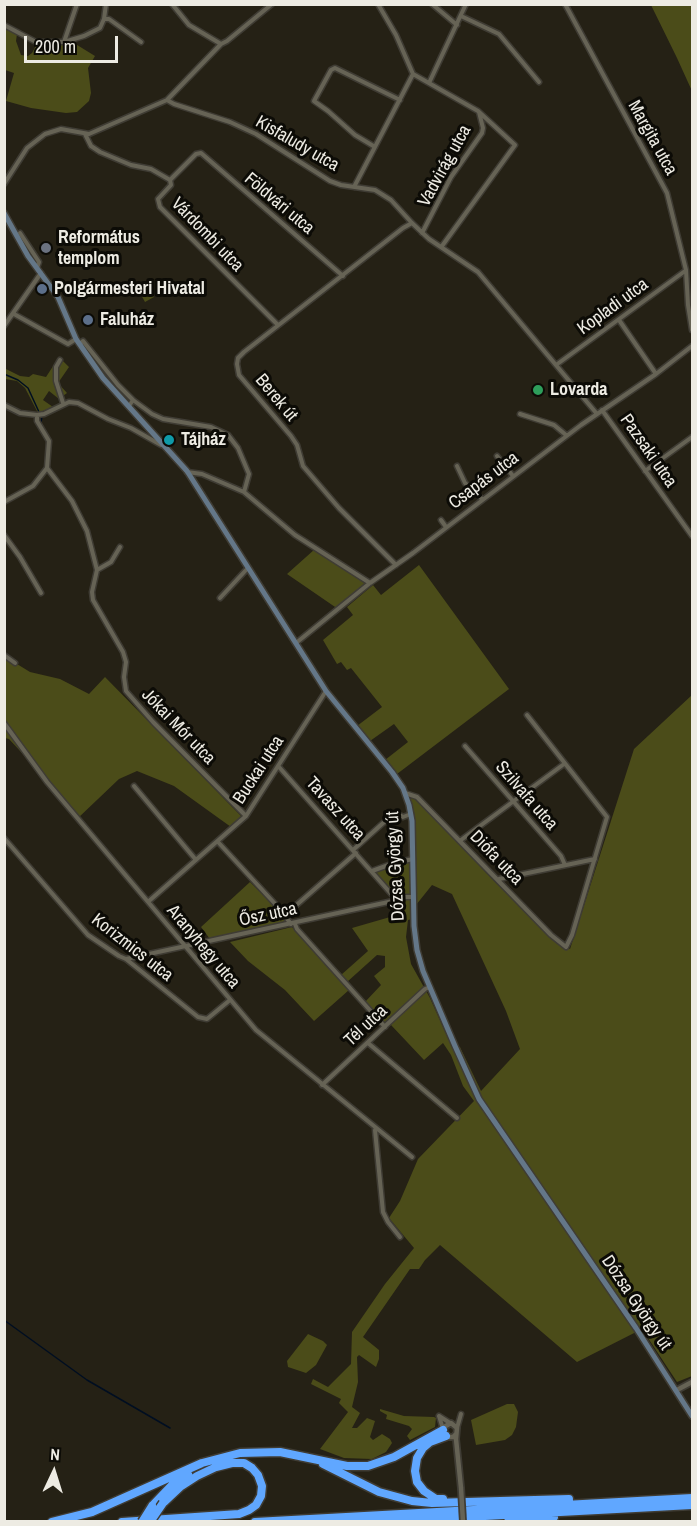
<!DOCTYPE html>
<meta charset="utf-8">
<style>
body{margin:0}
#map{position:relative;width:697px;height:1526px;overflow:hidden;background:#252115;font-family:"Archivo Narrow",sans-serif}
canvas{display:block}
.frame{position:absolute;inset:0;border:6px solid #edebe3;pointer-events:none}
.north{position:absolute;left:24px;top:1442px;width:60px;height:60px;-webkit-text-stroke:4px #0c0b06;paint-order:stroke;rotate:4deg;font-size:16px;font-weight:700;line-height:24px;text-align:center;color:#edebe3}
.north::after{content:'';display:block;margin:auto;width:21px;height:27px;background:#edebe3;clip-path:polygon(50% 0,100% 100%,50% 72%,0 100%)}
.scale{position:absolute;left:24px;top:36px;width:94px;height:27px;box-sizing:border-box;border:3px solid #edebe3;border-top:0;padding-left:8px;font-size:18px;line-height:21px;white-space:nowrap;color:#edebe3;-webkit-text-stroke:4px #0c0b06;paint-order:stroke}
</style>
<div id="map">
<canvas width="697" height="1526"></canvas>
<div class="frame"></div>
<div class="north">N</div>
<div class="scale">200 m</div>
</div>
<script>
const g = document.querySelector('canvas').getContext('2d');
g.lineJoin = 'round';
function fill(path, color) {
  g.fillStyle = color;
  g.fill(path, 'evenodd');
}
function poly(rows) {
  const path = new Path2D();
  for (const r of rows) {
    path.moveTo(r[0], r[1]);
    for (let i = 2; i < r.length; i += 2) path.lineTo(r[i], r[i + 1]);
  }
  return path;
}
function trace(path, color, width, dash) {
  g.strokeStyle = color;
  g.lineWidth = width;
  g.lineCap = dash ? 'butt' : 'round';
  g.setLineDash(dash || []);
  g.stroke(path);
}
function label(font, color, halo, rows, align = 'center') {
  g.font = font + ' "Archivo Narrow",sans-serif';
  g.lineWidth = 6;
  g.setLineDash([]);
  g.textBaseline = 'middle';
  g.strokeStyle = halo;
  g.fillStyle = color;
  for (const [text, x, y, turn = 0] of rows) {
    g.save();
    g.translate(x, y);
    g.rotate((+turn || 0) * Math.PI / 180);
    g.textAlign = isNaN(turn) ? turn : align;
    if (halo) g.strokeText(text, 0, 0);
    g.fillText(text, 0, 0);
    g.restore();
  }
}
fill(poly([
 [651,5,692,5,692,91,677,58],
 [4,26,17,34,16,41,21,55,28,56,32,53,38,42,54,44,69,40,95,56,88,68,91,93,89,101,77,112,66,113,31,108,6,101,14,73,5,70],
 [145,281,154,297,145,302,136,286],
 [59,357,69,367,58,383,67,393,59,399,49,391,43,400,53,407,38,413,25,388,17,381,5,379,4,368,20,376,29,377,33,374,46,377],
 [315,549,368,583,338,609,287,574],
 [419,565,509,689,397,774,385,760,408,742,394,724,370,741,357,726,382,707,351,668,347,670,341,662,337,664,323,640,353,615,347,607,373,585,381,595],
 [4,656,30,672,60,679,89,694,105,677,242,817,231,827,174,786,137,771,119,779,77,819,46,779,9,739,5,738],
 [692,695,692,1376,677,1382,642,1329,577,1362,440,1245,425,1260,419,1269,410,1269,363,1337,379,1350,379,1359,376,1367,359,1355,357,1357,358,1382,352,1407,360,1413,352,1428,357,1428,367,1418,375,1421,370,1437,373,1440,382,1434,390,1439,392,1443,386,1452,372,1459,344,1458,320,1449,348,1412,339,1403,341,1399,311,1384,313,1379,328,1387,351,1364,352,1332,385,1284,414,1248,389,1218,400,1201,418,1159,474,1101,463,1086,451,1055,443,1043,424,1060,391,1025,382,1023,365,1002,381,985,374,976,385,967,385,956,377,955,347,982,341,975,368,951,352,928,397,915,397,908,403,900,410,899,412,919,408,920,406,937,411,964,430,998,448,1038,455,1049,460,1047,481,1091,520,1049,506,1011,452,894,432,885,416,905,415,838,410,797,416,799,496,883,551,935,570,949,634,749],
 [404,861,410,861,411,893,407,896,396,895,391,892,375,872],
 [250,882,280,912,287,921,210,939,201,927],
 [292,927,349,990,314,1021,285,990,248,961,230,942],
 [308,1334,323,1341,327,1345,316,1365,306,1373,288,1367,287,1361],
 [507,1404,514,1404,518,1412,516,1427,512,1435,505,1440,476,1445,471,1420],
 [380,1409,404,1416,434,1417,436,1418,435,1427,410,1440,407,1436,412,1429,409,1426,386,1419,387,1415,380,1411]
]), '#4b4c19');
trace(poly([
 [4,374,18,380,28,388,39,412],
 [41,422,42,416],
 [4,1320,87,1380,170,1428]
]), '#000e21', 1.5);
const minor = poly([
 [172,4,189,25,221,44],
 [378,4,396,35,413,74,478,111,515,145,442,246],
 [432,4,457,25],
 [565,4,667,193,686,270,688,305,692,330],
 [461,16,499,34,539,82],
 [105,19,109,19,141,42],
 [4,25,36,42,64,42,84,36,100,28,104,19,106,4],
 [64,42,77,4],
 [429,83,466,4],
 [167,100,174,104,230,122,256,134,330,181,341,185,375,190,391,200,412,223,429,239,478,272,597,414],
 [85,134,91,146,100,152,131,165,151,169,170,180],
 [375,147,355,135,328,111,314,101,331,70,335,68,400,100],
 [170,180,196,154,201,153,343,276],
 [170,180,171,185,158,199,160,207,278,325],
 [4,184,27,148,45,134,61,129,89,134,167,100,221,44,227,41,272,4],
 [354,187,413,74],
 [20,233,39,262,37,268],
 [422,233,451,177,482,133,483,128,479,112],
 [14,314,68,344,76,339],
 [619,320,656,374],
 [4,326,41,273],
 [80,344,83,341,118,385,133,400],
 [60,360,56,367,56,381,63,403],
 [556,365,685,271],
 [4,405,20,413,37,415,44,414,69,402,78,403,108,419,131,428,161,445],
 [129,406,133,400,152,414,163,419,211,427,228,435,238,448,249,474,244,492],
 [602,410,692,536],
 [520,414,554,425,566,435],
 [37,415,37,421,49,441,47,468,72,501,87,531,97,570,92,592,93,600,123,652,126,662,124,677,126,691,153,722,246,816],
 [497,456,513,476],
 [457,466,465,483,482,499],
 [645,471,692,437],
 [187,472,202,474,244,492,295,535,370,583],
 [4,502,33,486,47,468],
 [441,520,446,527],
 [4,535,20,557,41,593],
 [396,565,339,508,303,466,297,445,291,436,239,375,237,364,238,358,244,352,403,228,412,223],
 [97,570,111,562,120,547],
 [220,598,247,569],
 [296,643,370,583,413,553,581,425,656,374,692,346],
 [4,655,15,663],
 [4,723,47,782,256,1030,412,1157],
 [465,746,561,856,565,865],
 [279,767,394,897],
 [134,786,196,860],
 [405,793,417,797,551,935,566,947,572,935,607,817,527,715],
 [4,838,88,935,119,956,126,959,198,1017,207,1019,230,1000],
 [461,840,564,764],
 [218,842,278,907,291,924],
 [353,850,392,815,398,814,403,817,411,814],
 [372,871,394,863,413,859],
 [499,879,595,859],
 [149,901,246,816,326,691],
 [285,915,356,853],
 [295,924,297,929,385,1027],
 [126,959,393,901,396,897,413,897],
 [368,1043,457,1118],
 [322,1085,425,989,430,987],
 [375,1130,383,1212,388,1222,400,1237],
 [439,1416,443,1429],
 [439,1416,450,1423],
 [457,1428,461,1414]
]);
const tertiary = poly([
 [677,1390,692,1382],
 [456,1434,453,1437,448,1437,443,1432,444,1427,451,1423,457,1428,456,1439,461,1488]
]);
const secondary = poly([
 [4,213,28,256,58,297,76,339,103,378,187,471,326,691,392,772,403,788,409,805,412,821,414,926,417,950,423,971,455,1046,479,1099,636,1328,692,1416]
]);
const motorway = poly([
 [323,1464,379,1492,412,1501,432,1503,569,1499],
 [443,1499,436,1499,424,1491,417,1482,415,1471,417,1458,423,1448,430,1442,446,1436],
 [152,1506,173,1484,188,1474],
 [52,1522,92,1512,202,1463,240,1453,280,1452,347,1466,368,1466,394,1457,443,1430],
 [122,1522,239,1514,249,1510,256,1505,261,1496,262,1486,258,1475,252,1468,244,1463,232,1463,216,1467,197,1476,180,1487,163,1503],
 [255,1522,692,1498],
 [372,1522,692,1505],
 [508,1522,554,1517]
]);
trace(minor, '#3f3c34', 7);
trace(tertiary, '#3f3c34', 8);
trace(secondary, '#3f3c34', 8);
trace(motorway, '#3f3c34', 11);
trace(minor, '#666355', 4);
trace(tertiary, '#666355', 4.5);
trace(secondary, '#647788', 5);
trace(motorway, '#60a7ff', 8);
const tertiaryBridge = poly([
 [461,1488,463,1522]
]);
const motorwayBridge = poly([
 [142,1522,152,1506],
 [150,1522,163,1503]
]);
trace(tertiaryBridge, '#3f3c34', 8, []);
trace(motorwayBridge, '#3f3c34', 11, []);
trace(tertiaryBridge, '#666355', 4.5);
trace(motorwayBridge, '#60a7ff', 8);
for (const [x, y, r, color] of [
 [46,248,6,"#6b7280"],
 [42,289,6,"#5c6f8a"],
 [88,320,6,"#5c6f8a"],
 [538,390,6,"#2e9e5b"],
 [169,440,6,"#0f9aa8"]
]) {
  const dot = new Path2D();
  dot.arc(x, y, r, 0, 2 * Math.PI);
  g.fillStyle = color;
  g.fill(dot);
  trace(dot, '#0c0b06', 2);
}
label('18px', '#edebe3', '#0c0b06', [
 ["Margita utca",652,138,61],
 ["Kisfaludy utca",297,144,30],
 ["Vadvirág utca",445,166,-61],
 ["Földvári utca",279,204,40],
 ["Várdombi utca",207,235,46],
 ["Kopladi utca",613,307,-36],
 ["Berek út",276,398,50],
 ["Pazsaki utca",648,451,55],
 ["Csapás utca",484,481,-37],
 ["Jókai Mór utca",178,727,46],
 ["Buckai utca",259,770,-57],
 ["Szilvafa utca",526,796,49],
 ["Tavasz utca",335,809,48],
 ["Diófa utca",496,858,46],
 ["Dózsa György út",396,866,-93],
 ["Ősz utca",268,915,-12],
 ["Aranyhegy utca",203,947,50],
 ["Korizmics utca",132,948,38],
 ["Tél utca",366,1026,-43],
 ["Dózsa György út",636,1303,56]
]);
label('bold 18px', '#edebe3', '#0c0b06', [
 ["Református",58,238],
 ["templom",58,259],
 ["Polgármesteri Hivatal",54,289],
 ["Faluház",100,320],
 ["Lovarda",550,390],
 ["Tájház",181,440]
], 'left');
</script>
